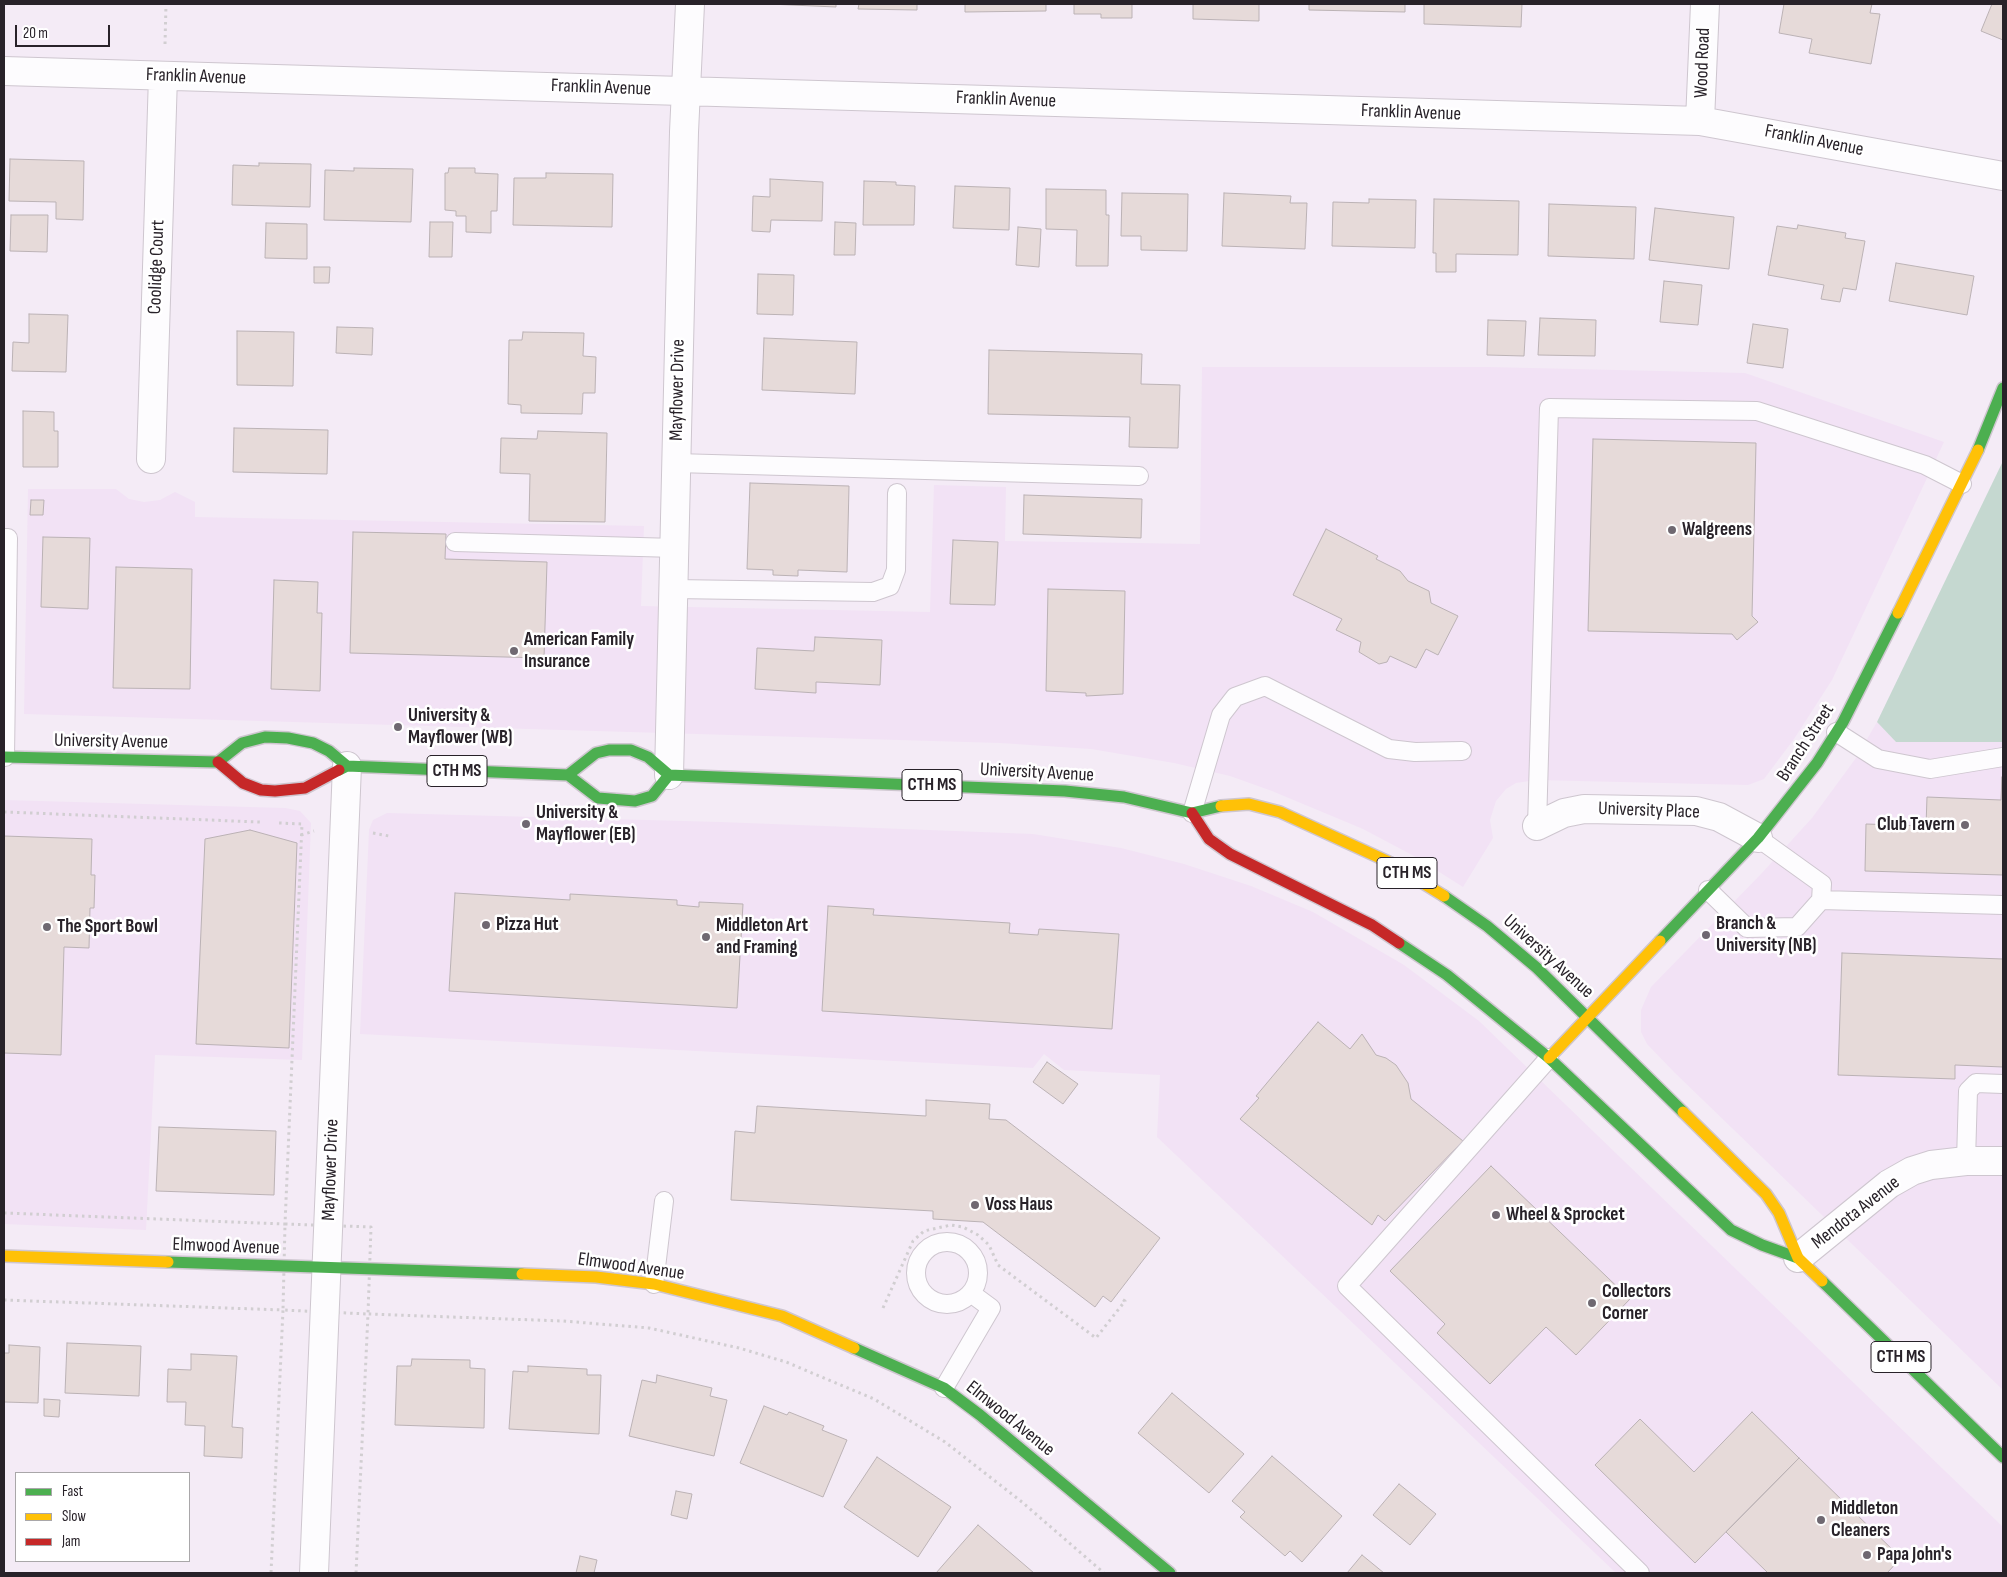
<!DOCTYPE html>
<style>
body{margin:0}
#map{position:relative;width:2007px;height:1577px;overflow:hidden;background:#f4ebf6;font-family:"Sofia Sans Condensed",sans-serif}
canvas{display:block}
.frame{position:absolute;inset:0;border:5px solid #282229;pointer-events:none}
.legend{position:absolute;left:15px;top:1472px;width:175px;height:90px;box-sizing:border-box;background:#fff;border:1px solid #a9a7a9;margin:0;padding:6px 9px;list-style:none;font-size:15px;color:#282229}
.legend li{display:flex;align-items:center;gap:10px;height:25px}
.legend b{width:25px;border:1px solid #a9a7a9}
.scale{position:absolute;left:15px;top:25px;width:95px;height:22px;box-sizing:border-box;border:2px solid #282229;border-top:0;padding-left:6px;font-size:15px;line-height:18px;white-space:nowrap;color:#282229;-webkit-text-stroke:4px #fff;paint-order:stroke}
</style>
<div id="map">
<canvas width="2007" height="1577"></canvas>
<div class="frame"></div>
<ul class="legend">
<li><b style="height:6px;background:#4caf50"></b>Fast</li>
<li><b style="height:6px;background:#ffc107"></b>Slow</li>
<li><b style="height:6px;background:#c62828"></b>Jam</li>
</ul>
<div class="scale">20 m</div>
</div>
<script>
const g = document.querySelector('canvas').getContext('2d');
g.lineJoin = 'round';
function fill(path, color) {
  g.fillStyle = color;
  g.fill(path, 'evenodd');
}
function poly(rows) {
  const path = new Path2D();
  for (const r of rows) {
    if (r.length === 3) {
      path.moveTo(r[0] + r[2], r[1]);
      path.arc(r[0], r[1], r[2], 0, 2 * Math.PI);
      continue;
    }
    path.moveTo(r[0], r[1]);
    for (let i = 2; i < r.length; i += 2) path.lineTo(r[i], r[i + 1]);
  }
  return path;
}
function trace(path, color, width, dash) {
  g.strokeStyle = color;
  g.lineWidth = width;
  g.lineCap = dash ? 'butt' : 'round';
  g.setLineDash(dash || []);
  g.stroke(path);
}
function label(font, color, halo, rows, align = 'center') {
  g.font = font + ' "Sofia Sans Condensed",sans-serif';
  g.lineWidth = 5;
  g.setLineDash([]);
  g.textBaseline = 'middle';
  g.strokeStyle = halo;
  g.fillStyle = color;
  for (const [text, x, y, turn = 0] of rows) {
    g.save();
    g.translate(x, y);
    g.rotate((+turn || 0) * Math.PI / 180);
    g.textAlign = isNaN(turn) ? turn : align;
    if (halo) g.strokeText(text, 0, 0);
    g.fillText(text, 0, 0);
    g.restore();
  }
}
fill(poly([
 [1202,367,1488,367,1745,373,1944,442,1832,680,1794,739,1764,779,1748,785,1536,780,1516,783,1506,789,1496,801,1490,820,1493,838,1463,887,1414,856,1363,829,1272,791,1230,776,1174,763,1091,749,1000,743,24,714,28,489,116,489,129,499,144,502,160,500,175,492,195,502,195,517,644,526,641,606,930,612,934,485,1006,487,1005,541,1200,544],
 [1877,722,1896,742,2003,742,2003,1390,1674,1072,1647,1044,1641,1032,1641,1010,1651,987,1761,874,1812,818,1856,758],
 [4,800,285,808,300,811,311,823,302,1060,155,1055,146,1230,4,1224],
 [387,813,720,822,1033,834,1121,848,1184,864,1251,886,1313,912,1404,965,1479,1021,2003,1527,2003,1573,1616,1573,1157,1137,1160,1075,1064,1070,1044,1054,1033,1068,360,1034,369,830,373,820]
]), '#f2e2f5');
fill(poly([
 [2003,461,2003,742,1896,742,1877,722]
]), '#c5d8d0');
const building = poly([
 [769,4,836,4,836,7,769,4],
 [859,4,917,4,917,10,858,9,859,4],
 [965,4,1046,4,1046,11,965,12,965,4],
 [1074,4,1132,4,1132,18,1101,18,1101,14,1074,14,1074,4],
 [1193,4,1259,4,1259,21,1193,19,1193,4],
 [1309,4,1405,4,1405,12,1309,10,1309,4],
 [1424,4,1522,4,1521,27,1424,24,1424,4],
 [1784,4,1872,4,1870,13,1880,14,1871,64,1809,53,1812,39,1779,33,1784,4],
 [1992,4,2003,4,2003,40,1981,31,1992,4],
 [10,159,84,161,83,220,56,219,56,202,9,201,10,159],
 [259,163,311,164,310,207,232,205,233,165,259,166,259,163],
 [354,168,413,169,411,222,324,220,325,170,354,171,354,168],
 [449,168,475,168,475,173,498,174,497,211,491,211,491,233,466,232,466,216,456,216,456,211,445,210,445,173,448,173,449,168],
 [546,173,613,174,612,227,513,225,514,178,546,178,546,173],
 [770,179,823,182,822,221,771,220,770,232,752,231,753,196,770,197,770,179],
 [864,181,896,182,896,185,915,186,914,225,863,225,864,181],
 [955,186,1010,188,1009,230,953,228,955,186],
 [1046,189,1106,190,1106,215,1109,215,1108,266,1076,266,1077,230,1046,229,1046,189],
 [1122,193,1188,194,1187,251,1141,250,1141,236,1121,236,1122,193],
 [1224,193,1291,196,1290,203,1307,203,1305,249,1222,246,1224,193],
 [1369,199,1416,200,1415,248,1332,246,1333,202,1369,203,1369,199],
 [1434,199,1519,201,1518,255,1456,254,1456,272,1436,272,1436,253,1433,253,1434,199],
 [1549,204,1636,207,1634,259,1548,256,1549,204],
 [1655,208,1734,217,1729,269,1649,260,1655,208],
 [11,215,48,215,47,252,10,251,11,215],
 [430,222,453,222,452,257,429,257,430,222],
 [835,222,856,223,855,255,834,255,835,222],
 [266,223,307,224,307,259,265,258,266,223],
 [1798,225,1846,233,1845,238,1865,241,1856,290,1843,288,1840,302,1821,299,1824,285,1768,275,1777,226,1797,229,1798,225],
 [1018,227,1041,229,1039,267,1016,265,1018,227],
 [1896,263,1974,276,1967,315,1889,301,1896,263],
 [314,267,330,267,329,283,314,283,314,267],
 [758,274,794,275,793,315,757,314,758,274],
 [1664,281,1702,285,1698,325,1660,322,1664,281],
 [29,314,68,315,66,372,12,371,13,342,29,343,29,314],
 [1540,318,1596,320,1595,356,1538,355,1540,318],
 [1488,320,1526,321,1524,356,1487,355,1488,320],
 [1753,324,1788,329,1783,368,1747,363,1753,324],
 [337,327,373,328,372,355,336,353,337,327],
 [237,331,294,332,293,386,237,385,237,331],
 [523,332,584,333,583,356,596,357,595,393,583,393,582,414,521,413,521,405,508,404,509,340,522,340,523,332],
 [764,338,857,342,855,394,762,390,764,338],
 [989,350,1142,354,1141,384,1180,385,1178,448,1129,447,1130,417,988,414,989,350],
 [23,411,54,412,54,431,58,431,58,467,23,467,23,411],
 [234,428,328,430,327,474,233,472,234,428],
 [538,431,607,433,605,522,529,521,530,474,500,473,501,438,537,439,538,431],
 [1593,439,1756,443,1752,616,1758,622,1737,640,1732,634,1588,631,1593,439],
 [750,483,849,486,847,572,798,570,798,576,773,575,773,570,747,569,750,483],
 [1024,495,1142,499,1141,538,1023,534,1024,495],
 [31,500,44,500,43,515,30,515,31,500],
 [1326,529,1378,556,1376,559,1400,571,1408,581,1429,591,1431,603,1458,616,1438,655,1426,649,1416,668,1390,656,1387,662,1379,664,1359,652,1361,642,1336,630,1342,619,1293,595,1326,529],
 [353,532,446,534,445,559,547,562,544,658,350,653,353,532],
 [43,537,90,538,88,609,41,607,43,537],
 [953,540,998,542,995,605,950,604,953,540],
 [116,567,192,569,190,689,113,688,116,567],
 [274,580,318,582,317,613,322,613,320,691,271,689,274,580],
 [1048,589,1125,591,1123,694,1086,696,1086,693,1046,691,1048,589],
 [815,637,882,640,880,685,816,682,816,693,755,689,757,648,814,651,815,637],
 [2002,777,2003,875,1865,871,1866,824,1926,826,1927,797,2001,800,2002,777],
 [250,830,297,843,289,1048,196,1044,205,839,250,830],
 [4,836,92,839,91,875,95,875,94,908,90,908,89,948,64,947,61,1055,4,1053,4,836],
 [455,893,570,900,570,894,677,900,677,905,699,907,699,902,743,904,737,1008,449,991,455,893],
 [828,906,874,909,873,915,1010,923,1009,933,1038,935,1039,929,1119,934,1112,1029,822,1011,828,906],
 [1842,953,2003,959,2003,1067,1955,1065,1955,1079,1838,1075,1842,953],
 [1318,1022,1350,1049,1362,1034,1376,1055,1386,1058,1396,1065,1408,1083,1411,1099,1463,1141,1385,1221,1378,1215,1372,1225,1240,1119,1259,1098,1256,1096,1318,1022],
 [1047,1062,1078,1084,1063,1104,1033,1082,1047,1062],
 [926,1100,990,1104,989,1119,1006,1120,1160,1238,1111,1302,1103,1296,1095,1307,983,1222,933,1219,933,1211,731,1200,735,1131,755,1133,757,1106,926,1116,926,1100],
 [159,1127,276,1131,274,1195,156,1191,159,1127],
 [1491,1166,1630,1299,1576,1355,1546,1327,1490,1384,1437,1333,1445,1324,1390,1271,1491,1166],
 [67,1343,141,1346,139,1396,65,1393,67,1343],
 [9,1345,40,1347,38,1403,4,1402,4,1353,9,1353,9,1345],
 [191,1354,237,1356,232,1427,243,1428,242,1458,204,1456,205,1426,185,1425,186,1402,167,1402,168,1369,191,1370,191,1354],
 [412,1359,470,1360,470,1368,485,1369,484,1428,395,1425,397,1366,411,1366,412,1359],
 [528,1366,587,1369,587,1375,601,1375,599,1434,509,1429,513,1371,528,1372,528,1366],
 [657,1375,712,1388,710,1396,727,1400,714,1456,629,1436,642,1380,656,1383,657,1375],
 [1172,1393,1244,1454,1209,1493,1138,1433,1172,1393],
 [44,1399,60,1400,59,1417,44,1416,44,1399],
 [764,1406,787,1415,789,1412,824,1426,822,1430,847,1440,823,1497,740,1463,764,1406],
 [1752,1412,1799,1458,1695,1563,1595,1465,1640,1419,1694,1472,1752,1412],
 [1272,1456,1342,1516,1302,1562,1290,1551,1285,1556,1240,1517,1245,1512,1232,1501,1272,1456],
 [877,1457,951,1507,918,1557,844,1507,877,1457],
 [1799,1458,1901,1558,1887,1573,1768,1573,1726,1532,1799,1458],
 [1399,1484,1436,1514,1410,1545,1373,1515,1399,1484],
 [676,1491,692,1494,687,1519,671,1515,676,1491],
 [978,1525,1034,1573,936,1573,978,1525],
 [1362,1555,1384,1573,1347,1573,1362,1555],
 [580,1556,597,1560,594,1573,576,1573,580,1556]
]);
fill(building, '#e6dad9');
trace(building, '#bbb2b5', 1);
const lane = poly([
 [676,463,1139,476],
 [4,538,8,538,5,757],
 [455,542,676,548],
 [674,589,873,592,890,586,896,570,897,493],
 [1836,732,1878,759,1930,769,2003,757],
 [1192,813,1221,715,1235,697,1265,686,1389,749,1415,752,1462,751],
 [1537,826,1549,408,1757,411,1925,465,1962,484],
 [1708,890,1747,928,1797,927,1821,900,1822,884,1758,838],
 [1821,900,2003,905],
 [1549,1058,1347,1286,1640,1573],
 [1966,1161,1968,1091,1976,1083,2003,1084],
 [947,1273,31],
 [654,1284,664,1201],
 [944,1388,991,1308,972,1294]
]);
const street = poly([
 [4,71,1700,121,2003,176],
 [1700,121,1705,4],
 [151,459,163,76],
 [669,775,684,132,690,4],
 [1537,826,1564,813,1584,809,1696,811,1719,817,1758,838],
 [1798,1258,1889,1184,1912,1171,1931,1165,1966,1161,2003,1161],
 [314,1573,347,766]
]);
const fast = poly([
 [1978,450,2003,388],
 [4,757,218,762,242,743,265,737,288,738,313,743,329,751,347,766],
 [339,770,347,766,568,775,598,798,635,801,652,796,669,775],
 [568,775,596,753,609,750,631,750,648,757,669,775,1065,791,1124,797,1192,813,1221,806],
 [1444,896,1487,926,1537,968,1683,1112],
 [1660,941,1758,838,1817,763,1843,722,1898,613],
 [1399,943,1447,975,1549,1058,1731,1230,1762,1245,1798,1258],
 [168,1262,522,1274],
 [1822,1281,2003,1457],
 [854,1348,944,1388,980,1415,1170,1573]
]);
const slow = poly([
 [1898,613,1978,450],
 [1221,806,1249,804,1280,812,1389,862,1444,896],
 [1549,1058,1660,941],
 [1683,1112,1766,1194,1779,1213,1798,1258,1822,1281],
 [4,1256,168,1262],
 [522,1274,596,1277,654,1284,782,1316,854,1348]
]);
const jam = poly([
 [218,762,243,783,261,790,275,791,305,788,339,770],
 [1192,813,1209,839,1230,854,1372,925,1399,943]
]);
trace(lane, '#cec6cf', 20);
trace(street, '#cec6cf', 30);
trace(fast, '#cec6cf', 14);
trace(slow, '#cec6cf', 14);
trace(jam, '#cec6cf', 14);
trace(poly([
 [165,44,166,4],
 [4,812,260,822],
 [373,833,389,836],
 [301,835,314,831],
 [4,1213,285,1224,302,824,279,823],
 [285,1224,371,1227,368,1314,283,1310,285,1224],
 [4,1300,283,1310,271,1573],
 [883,1308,913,1241,924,1231,951,1225,963,1227,978,1235,989,1245,998,1265,1096,1338,1125,1301,1120,1298],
 [356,1573,368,1314,563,1321,649,1328,739,1348,786,1362,874,1399,945,1442,1022,1502,1104,1573]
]), '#d1ced1', 3, [2.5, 4]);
trace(lane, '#fdfcfe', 18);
trace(street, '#fdfcfe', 28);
trace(fast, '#4caf50', 11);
trace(slow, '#ffc107', 11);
trace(jam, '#c62828', 11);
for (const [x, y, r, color] of [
 [1672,530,5,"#6f6871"],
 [514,651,5,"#6f6871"],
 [398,727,5,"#6f6871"],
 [526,824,5,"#6f6871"],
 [1965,825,5,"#6f6871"],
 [486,925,5,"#6f6871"],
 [47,927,5,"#6f6871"],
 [1706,935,5,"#6f6871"],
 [706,937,5,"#6f6871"],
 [975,1205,5,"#6f6871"],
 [1496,1215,5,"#6f6871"],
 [1592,1303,5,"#6f6871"],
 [1821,1520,5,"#6f6871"],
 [1867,1555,5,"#6f6871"]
]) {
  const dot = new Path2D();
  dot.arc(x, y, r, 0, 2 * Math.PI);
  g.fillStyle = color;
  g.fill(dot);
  trace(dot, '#fff', 2);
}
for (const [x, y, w] of [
 [457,771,60],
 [932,785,60],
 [1407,873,60],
 [1901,1357,60]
]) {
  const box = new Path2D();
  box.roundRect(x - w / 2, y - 15.5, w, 31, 4);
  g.fillStyle = '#fff';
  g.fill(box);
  trace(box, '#282229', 1);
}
label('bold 18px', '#282229', null, [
 ["CTH MS",457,771],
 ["CTH MS",932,785],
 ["CTH MS",1407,873],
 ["CTH MS",1901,1357]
]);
label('19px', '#282229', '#fff', [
 ["Wood Road",1703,63,-88],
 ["Franklin Avenue",196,77,2],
 ["Franklin Avenue",601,88,2],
 ["Franklin Avenue",1006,100,2],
 ["Franklin Avenue",1411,113,2],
 ["Franklin Avenue",1814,141,11],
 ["Coolidge Court",157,267,-88],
 ["Mayflower Drive",678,390,-89],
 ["University Avenue",111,742,1],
 ["Branch Street",1806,743,-57],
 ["University Avenue",1037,773,3],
 ["University Place",1649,811,2],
 ["University Avenue",1548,957,42],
 ["Mayflower Drive",331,1170,-88],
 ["Mendota Avenue",1856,1213,-38],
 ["Elmwood Avenue",226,1247,2],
 ["Elmwood Avenue",631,1267,8],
 ["Elmwood Avenue",1010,1419,39]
]);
label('bold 19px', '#282229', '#fff', [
 ["Walgreens",1682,530],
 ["American Family",524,640],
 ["Insurance",524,662],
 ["University &",408,716],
 ["Mayflower (WB)",408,738],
 ["University &",536,813],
 ["Mayflower (EB)",536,835],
 ["Club Tavern",1955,825,"right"],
 ["Branch &",1716,924],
 ["University (NB)",1716,946],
 ["Pizza Hut",496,925],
 ["Middleton Art",716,926],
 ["and Framing",716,948],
 ["The Sport Bowl",57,927],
 ["Voss Haus",985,1205],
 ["Wheel & Sprocket",1506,1215],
 ["Collectors",1602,1292],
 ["Corner",1602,1314],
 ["Middleton",1831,1509],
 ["Cleaners",1831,1531],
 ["Papa John's",1877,1555]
], 'left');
</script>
